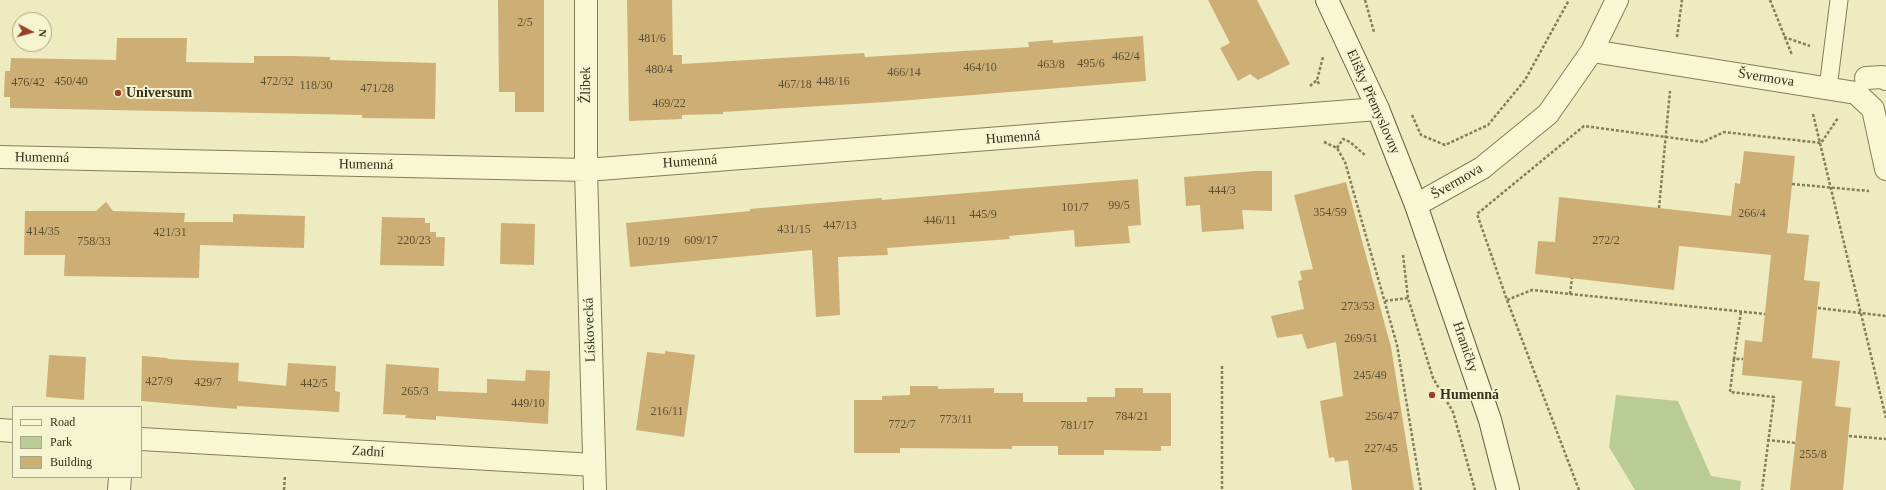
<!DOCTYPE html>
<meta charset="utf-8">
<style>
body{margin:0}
#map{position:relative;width:1886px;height:490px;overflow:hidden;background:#eeebc0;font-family:"Times New Roman",serif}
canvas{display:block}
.legend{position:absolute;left:12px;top:406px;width:130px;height:72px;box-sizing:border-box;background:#f5f4d0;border:1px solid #a9a688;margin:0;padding:5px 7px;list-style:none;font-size:12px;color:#37301d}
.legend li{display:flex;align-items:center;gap:8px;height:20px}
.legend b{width:20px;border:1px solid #a9a688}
.north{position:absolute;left:12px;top:12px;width:40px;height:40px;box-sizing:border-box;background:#f5f4d0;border:1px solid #a9a688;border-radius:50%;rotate:96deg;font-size:11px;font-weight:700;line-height:16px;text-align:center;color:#37301d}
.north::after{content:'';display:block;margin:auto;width:14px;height:18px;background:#974228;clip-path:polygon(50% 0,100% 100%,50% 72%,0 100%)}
</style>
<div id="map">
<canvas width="1886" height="490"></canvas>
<ul class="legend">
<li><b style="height:5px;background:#f9f7d3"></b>Road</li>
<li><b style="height:11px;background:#b8cc94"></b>Park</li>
<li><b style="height:11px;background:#cdaf76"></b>Building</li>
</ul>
<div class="north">N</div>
</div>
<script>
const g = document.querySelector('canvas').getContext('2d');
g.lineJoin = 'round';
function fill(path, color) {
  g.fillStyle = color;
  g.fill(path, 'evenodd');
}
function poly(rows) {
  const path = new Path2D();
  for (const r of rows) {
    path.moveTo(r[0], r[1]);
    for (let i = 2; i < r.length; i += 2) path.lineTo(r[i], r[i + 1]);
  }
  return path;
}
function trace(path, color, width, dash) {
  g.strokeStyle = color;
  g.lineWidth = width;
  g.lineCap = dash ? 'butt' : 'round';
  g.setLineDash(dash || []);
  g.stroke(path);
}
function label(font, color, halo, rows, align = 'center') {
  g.font = font + ' "Times New Roman",serif';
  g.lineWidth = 4;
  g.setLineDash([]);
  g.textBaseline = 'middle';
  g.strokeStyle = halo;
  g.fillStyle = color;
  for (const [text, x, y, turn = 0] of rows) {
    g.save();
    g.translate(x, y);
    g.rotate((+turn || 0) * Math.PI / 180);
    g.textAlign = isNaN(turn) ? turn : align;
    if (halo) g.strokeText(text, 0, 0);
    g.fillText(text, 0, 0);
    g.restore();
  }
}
fill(poly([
 [1616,395,1678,401,1711,476,1741,481,1740,490,1635,490,1609,447]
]), '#b8cc94');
fill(poly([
 [498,0,544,0,544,112,515,112,515,92,499,92],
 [627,0,672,0,673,55,682,55,682,64,864,53,865,57,1029,47,1028,42,1053,40,1053,43,1143,36,1146,81,886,102,723,112,723,114,682,115,682,119,629,121],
 [1208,0,1257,0,1290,64,1258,80,1250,74,1238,81,1220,48,1230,43],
 [117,38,187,38,186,62,254,63,254,56,292,56,330,57,330,60,436,63,435,119,362,118,362,115,10,108,10,97,4,97,5,71,10,71,11,58,116,60],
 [1744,151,1795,156,1787,233,1809,235,1804,280,1820,282,1812,358,1840,361,1835,406,1851,408,1843,490,1790,490,1802,381,1742,375,1745,340,1762,342,1771,255,1679,246,1674,290,1535,274,1538,241,1555,242,1559,197,1731,216,1735,183,1740,184],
 [1255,171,1272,171,1272,211,1242,210,1244,229,1202,232,1200,205,1186,206,1184,177],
 [1138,179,1141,225,1128,226,1130,243,1075,247,1074,230,1009,236,1010,239,887,248,888,255,838,257,840,315,816,317,812,250,630,267,626,223,750,211,750,209,809,204,882,198,882,200],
 [1346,182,1391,347,1414,490,1352,490,1348,460,1335,462,1334,457,1329,458,1320,401,1343,396,1336,342,1307,349,1302,334,1277,338,1271,316,1304,309,1298,281,1302,280,1300,271,1313,269,1294,195],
 [106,202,113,211,185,213,184,222,233,222,233,214,305,216,304,248,200,245,199,278,64,276,65,255,24,255,25,211,96,211],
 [382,217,425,218,425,223,430,223,430,232,436,232,436,237,445,237,444,266,380,265],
 [501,223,535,224,534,265,500,264],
 [665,351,695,355,684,437,636,430,647,352,665,354],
 [49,355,86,357,84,400,46,397],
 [142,356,167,358,168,359,239,363,238,381,286,386,288,363,336,366,335,391,340,392,339,412,237,406,237,409,141,401],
 [386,364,439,368,438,391,487,393,487,379,525,381,526,370,550,371,548,424,436,416,436,420,405,418,406,415,383,414],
 [910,386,938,386,938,389,994,388,994,393,1023,393,1023,402,1087,402,1087,397,1115,397,1115,388,1143,388,1143,393,1171,393,1171,446,1161,446,1161,451,1104,450,1104,455,1058,455,1058,446,1012,446,1012,449,900,448,900,453,854,453,854,400,882,400,882,396,910,395]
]), '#cdaf76');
const lane = poly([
 [1828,88,1839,0]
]);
const street = poly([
 [586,0,586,170,595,490],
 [1592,51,1856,93,1873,109,1886,169],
 [1866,78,1882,77,1886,79],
 [0,157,586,170,1378,109],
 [1416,205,1482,168,1548,114,1592,51,1617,0],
 [0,430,13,431],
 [141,439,594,465],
 [119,490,120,477]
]);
const secondary = poly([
 [1327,0,1378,109,1416,205,1490,420,1508,490]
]);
trace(lane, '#877d58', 19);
trace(street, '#877d58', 24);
trace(secondary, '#695d3b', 24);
trace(poly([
 [1365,0,1374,32],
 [1770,0,1792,55],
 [1677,37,1682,0],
 [1784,37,1810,46],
 [1319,84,1317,80,1323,57],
 [1310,86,1317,80],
 [1813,114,1886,418],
 [1412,115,1421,135,1445,145,1488,125,1525,80,1569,0],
 [1324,142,1337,148,1345,162,1397,345,1421,490],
 [1337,148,1343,139,1350,142,1366,156],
 [1792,184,1869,191],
 [1659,208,1670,91],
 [1403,255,1408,298,1433,378,1453,412,1475,490],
 [1570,294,1572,278],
 [1507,300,1532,290,1765,314],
 [1385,301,1408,298],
 [1818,308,1886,316],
 [1741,312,1734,359,1743,359],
 [1734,359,1730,392,1774,397,1762,490],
 [1222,366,1222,490],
 [1849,436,1886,439],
 [1767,440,1796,443],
 [284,490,285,475],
 [1579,490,1507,300,1477,214,1584,126,1703,142,1724,132,1821,143,1838,118]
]), '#877d58', 2.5, [3, 2]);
trace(lane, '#f9f7d3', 17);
trace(street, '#f9f7d3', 22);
trace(secondary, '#f9f7d3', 22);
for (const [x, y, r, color] of [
 [118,93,4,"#974228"],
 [1432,395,4,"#974228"]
]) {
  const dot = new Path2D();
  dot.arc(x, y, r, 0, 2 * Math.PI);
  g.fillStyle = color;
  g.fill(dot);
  trace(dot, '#f5f4d0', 1.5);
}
label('12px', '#5c5033', null, [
 ["2/5",525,23],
 ["481/6",652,39],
 ["462/4",1126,57],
 ["495/6",1091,64],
 ["463/8",1051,65],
 ["464/10",980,68],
 ["480/4",659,70],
 ["466/14",904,73],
 ["450/40",71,82],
 ["472/32",277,82],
 ["448/16",833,82],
 ["476/42",28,83],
 ["467/18",795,85],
 ["118/30",316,86],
 ["471/28",377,89],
 ["469/22",669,104],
 ["444/3",1222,191],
 ["99/5",1119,206],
 ["101/7",1075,208],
 ["354/59",1330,213],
 ["266/4",1752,214],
 ["445/9",983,215],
 ["446/11",940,221],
 ["447/13",840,226],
 ["431/15",794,230],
 ["414/35",43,232],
 ["421/31",170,233],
 ["220/23",414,241],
 ["609/17",701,241],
 ["272/2",1606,241],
 ["758/33",94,242],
 ["102/19",653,242],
 ["273/53",1358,307],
 ["269/51",1361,339],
 ["245/49",1370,376],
 ["427/9",159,382],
 ["429/7",208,383],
 ["442/5",314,384],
 ["265/3",415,392],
 ["449/10",528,404],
 ["216/11",667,412],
 ["784/21",1132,417],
 ["256/47",1382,417],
 ["773/11",956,420],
 ["772/7",902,425],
 ["781/17",1077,426],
 ["227/45",1381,449],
 ["255/8",1813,455]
]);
label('14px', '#37301d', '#f5f4d0', [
 ["Švermova",1766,78,9],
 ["Žlíbek",586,85,-90],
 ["Elišky Přemyslovny",1373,102,66],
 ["Humenná",1013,138,-4],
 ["Humenná",42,158,1],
 ["Humenná",690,162,-4],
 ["Humenná",366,165,1],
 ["Švermova",1457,182,-30],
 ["Lískovecká",590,330,-92],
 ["Hraničky",1465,347,71],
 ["Zadní",368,452,3]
]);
label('bold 14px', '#37301d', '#f5f4d0', [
 ["Universum",126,93],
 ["Humenná",1440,395]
], 'left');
</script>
